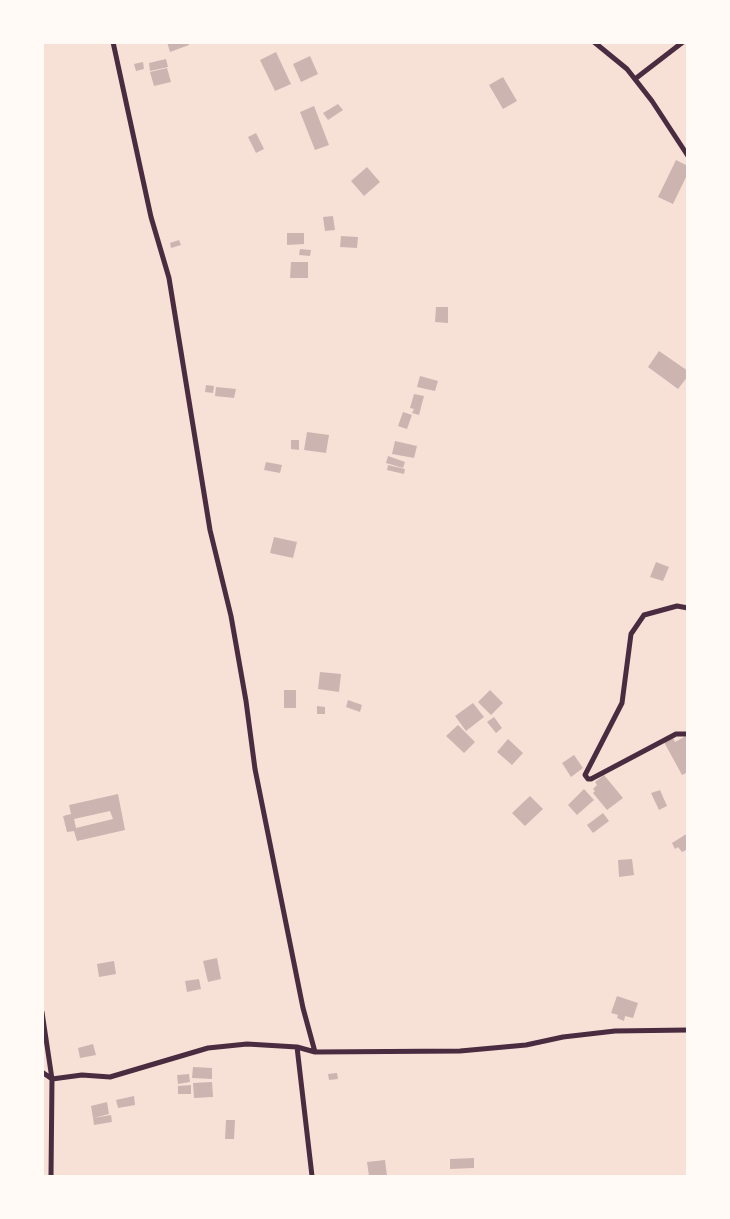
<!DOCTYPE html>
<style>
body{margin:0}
#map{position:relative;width:730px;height:1219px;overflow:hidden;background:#f7e1d7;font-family:"Exo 2",sans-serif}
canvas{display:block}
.frame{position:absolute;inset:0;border:44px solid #fffaf5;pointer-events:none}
</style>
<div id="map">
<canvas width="730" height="1219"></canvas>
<div class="frame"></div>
</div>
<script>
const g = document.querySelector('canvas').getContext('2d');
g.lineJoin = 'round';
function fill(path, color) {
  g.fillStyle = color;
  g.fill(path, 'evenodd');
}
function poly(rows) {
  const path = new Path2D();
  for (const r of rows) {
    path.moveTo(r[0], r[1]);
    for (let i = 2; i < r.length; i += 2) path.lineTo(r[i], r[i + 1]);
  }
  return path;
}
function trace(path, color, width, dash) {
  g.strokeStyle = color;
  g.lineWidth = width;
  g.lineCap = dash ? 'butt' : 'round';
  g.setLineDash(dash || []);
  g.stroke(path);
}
fill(poly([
 [167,42,188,42,189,45,170,52],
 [276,52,291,84,275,91,260,60],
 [310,56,318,74,301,82,293,64],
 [166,59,168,67,150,71,149,63],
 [143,62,144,69,136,71,134,64],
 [167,68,171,82,154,86,150,72],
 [503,77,517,101,503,109,489,85],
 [338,104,343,110,328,120,323,113],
 [314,106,329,145,315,150,300,112],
 [256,133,264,149,256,153,248,137],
 [676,160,688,166,688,173,673,204,658,197],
 [367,167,380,182,364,196,351,181],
 [333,216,335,230,325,231,323,217],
 [287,233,304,233,304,244,287,245],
 [341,236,358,237,357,248,340,247],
 [179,240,181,245,171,248,170,243],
 [300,249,311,250,310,256,299,255],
 [291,262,308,262,308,278,290,278],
 [436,307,448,307,448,323,435,322],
 [659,351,688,371,688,376,678,389,648,367],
 [420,376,438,381,435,391,417,387],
 [206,385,214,386,213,393,205,392],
 [216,387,236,389,234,398,215,396],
 [414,394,424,396,419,415,412,413,414,409,410,408],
 [403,412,412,415,407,429,398,426],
 [307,432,329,435,326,453,304,450],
 [291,440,299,440,299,450,291,449],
 [395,441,417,446,414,458,392,454],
 [388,456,405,462,403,468,386,463],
 [266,462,282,465,280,473,264,470],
 [388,465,405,469,404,474,387,470],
 [274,537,297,542,293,558,270,553],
 [656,562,669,567,663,581,650,577],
 [320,672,341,674,339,692,318,689],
 [284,690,296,690,296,708,284,708],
 [490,690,503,703,491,715,478,702],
 [348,700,362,705,360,712,346,707],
 [473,703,484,717,466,731,455,716],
 [317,706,325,707,325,714,317,714],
 [494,717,502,728,496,733,487,722],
 [458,725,475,742,464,753,446,736],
 [686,736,688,772,682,775,664,742,673,738,675,742],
 [508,739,523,753,512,765,497,752],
 [574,755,583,768,571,777,562,763],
 [604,775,623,798,607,810,593,793,595,791,593,789,597,785,595,782],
 [584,789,594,800,577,815,568,805],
 [660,790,667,806,659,810,651,793],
 [118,794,125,830,77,841,74,831,67,832,63,816,71,814,69,805],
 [110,811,113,819,76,828,74,819],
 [530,796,543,809,525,826,512,813],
 [603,813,609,821,593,833,587,825],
 [688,833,688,849,682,852,678,847,675,849,672,843],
 [632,859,634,875,619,877,618,860],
 [217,958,221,979,208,982,203,961],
 [114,961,116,974,99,977,97,964],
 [199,979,201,989,187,992,185,981],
 [617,996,638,1003,633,1018,625,1016,624,1021,617,1018,618,1015,611,1013],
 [93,1044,96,1055,80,1058,78,1048],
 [193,1067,212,1068,212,1079,192,1078],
 [337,1073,338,1079,329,1080,328,1074],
 [189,1074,190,1082,178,1084,177,1075],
 [212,1082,213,1097,194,1098,193,1083],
 [191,1085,191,1094,178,1094,178,1086],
 [134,1096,135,1105,118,1108,116,1100],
 [107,1102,109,1114,93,1118,91,1106],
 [111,1115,112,1122,94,1125,93,1118],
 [226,1120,235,1120,234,1139,225,1139],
 [474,1158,474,1168,450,1169,450,1159],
 [385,1160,387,1176,369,1176,367,1162]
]), '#ccb4b1');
trace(poly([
 [113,42,151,217,169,278,210,530,231,616,246,701,255,769,303,1008,315,1052],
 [594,42,627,69,652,101,688,156],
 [635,79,683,42],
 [688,608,677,606,644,615,631,634,622,703,585,775,588,779,591,779,676,734,688,734],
 [42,1012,52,1079,51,1176],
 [297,1047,312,1176],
 [42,1072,52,1079,82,1075,110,1077,208,1048,247,1044,297,1047,315,1052,460,1051,526,1045,563,1037,615,1031,688,1030]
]), '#4a2c40', 5);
</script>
